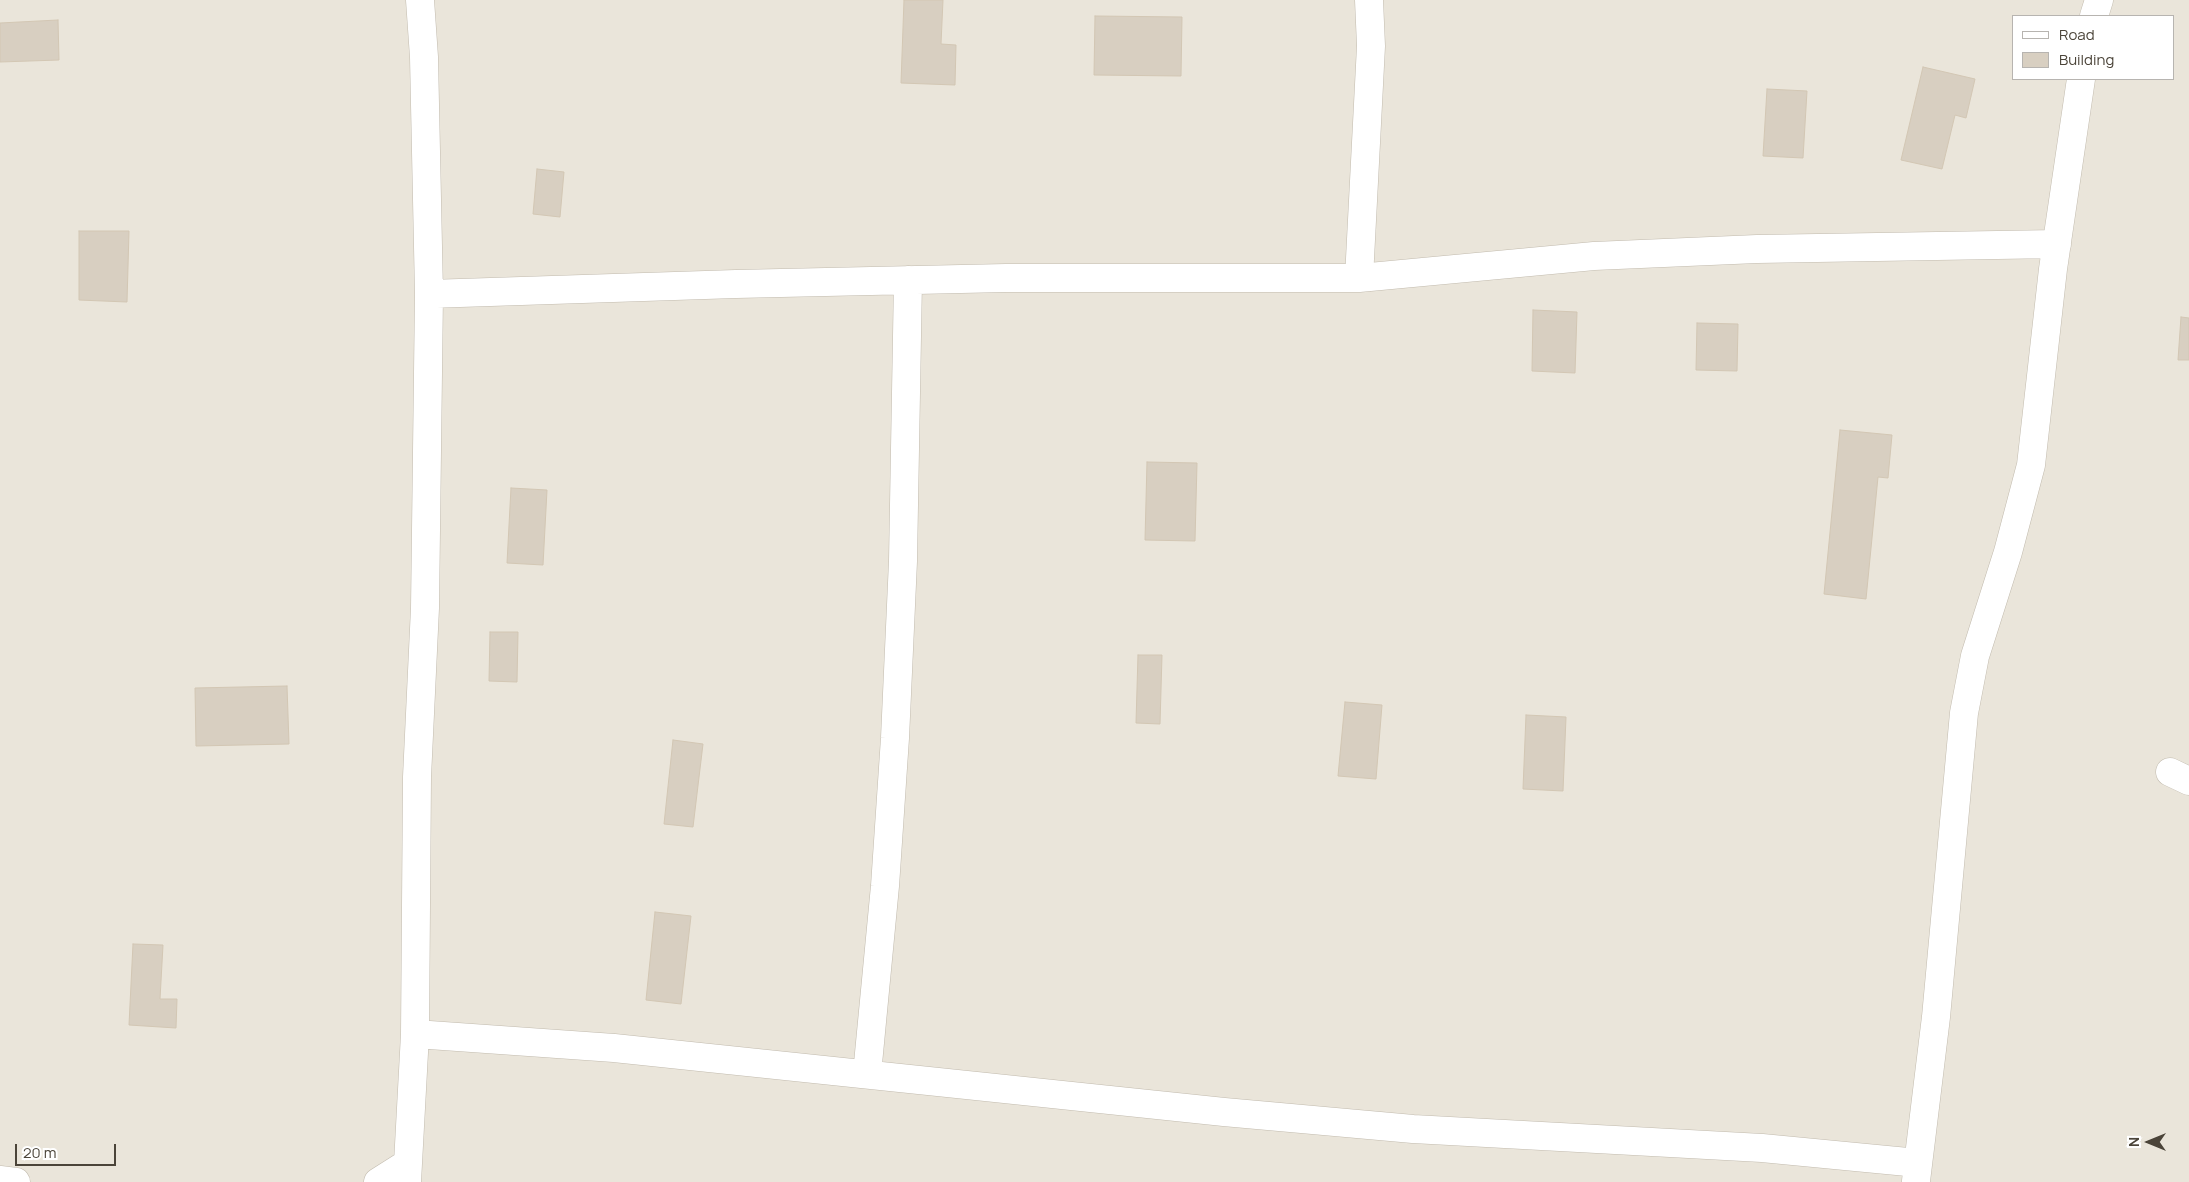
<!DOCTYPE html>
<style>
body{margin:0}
#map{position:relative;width:2189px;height:1182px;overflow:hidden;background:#f6f3ec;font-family:Manrope,sans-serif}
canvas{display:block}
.legend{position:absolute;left:2012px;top:15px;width:162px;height:65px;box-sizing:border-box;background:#fff;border:1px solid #b7b4b0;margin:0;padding:6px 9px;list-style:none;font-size:15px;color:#4b4439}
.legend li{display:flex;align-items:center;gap:10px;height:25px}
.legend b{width:25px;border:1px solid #b7b4b0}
.north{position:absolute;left:2124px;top:1117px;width:50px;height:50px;-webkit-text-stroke:4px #fff;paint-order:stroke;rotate:270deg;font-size:14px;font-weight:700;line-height:20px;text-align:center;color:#4b4439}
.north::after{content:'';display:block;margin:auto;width:18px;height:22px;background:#4b4439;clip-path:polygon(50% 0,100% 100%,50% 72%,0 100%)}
.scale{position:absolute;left:15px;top:1144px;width:101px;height:22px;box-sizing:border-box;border:2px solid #4b4439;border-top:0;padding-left:6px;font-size:15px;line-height:18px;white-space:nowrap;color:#4b4439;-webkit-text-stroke:4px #fff;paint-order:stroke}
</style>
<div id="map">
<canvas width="2189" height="1182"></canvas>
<ul class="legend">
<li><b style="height:6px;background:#fff"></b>Road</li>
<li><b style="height:14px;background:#d8cfc1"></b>Building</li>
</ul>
<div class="north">N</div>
<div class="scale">20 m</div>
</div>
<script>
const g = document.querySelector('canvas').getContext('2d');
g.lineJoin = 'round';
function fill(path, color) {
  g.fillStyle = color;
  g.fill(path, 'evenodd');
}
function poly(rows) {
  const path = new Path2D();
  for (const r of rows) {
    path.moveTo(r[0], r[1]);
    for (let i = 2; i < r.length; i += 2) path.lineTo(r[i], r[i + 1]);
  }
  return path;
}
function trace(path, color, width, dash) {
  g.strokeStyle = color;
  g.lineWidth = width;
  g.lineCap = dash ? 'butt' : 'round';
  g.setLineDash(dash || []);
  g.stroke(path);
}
fill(poly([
 [0,0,2189,0,2189,1182,0,1182],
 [2013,16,2173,16,2173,79,2013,79]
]), '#eae5da');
const building = poly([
 [904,0,943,0,941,44,956,45,955,85,901,83,904,0],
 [1095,16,1182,17,1181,76,1094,75,1095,16],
 [58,20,59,60,0,62,0,23,58,20],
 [1923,67,1975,79,1966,118,1955,115,1942,169,1901,160,1923,67],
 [1767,89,1807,91,1803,158,1763,156,1767,89],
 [537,169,564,172,560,217,533,214,537,169],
 [79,231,129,231,127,302,79,300,79,231],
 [1533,310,1577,312,1575,373,1532,371,1533,310],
 [2181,317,2189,318,2189,360,2178,360,2181,317],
 [1697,323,1738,324,1737,371,1696,370,1697,323],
 [1840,430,1892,435,1888,478,1878,477,1866,599,1824,594,1840,430],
 [1147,462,1197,463,1195,541,1145,540,1147,462],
 [511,488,547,490,543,565,507,563,511,488],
 [490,632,518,632,517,682,489,681,490,632],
 [1138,655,1162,655,1160,724,1136,723,1138,655],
 [287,686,289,744,196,746,195,688,287,686],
 [1345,702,1382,705,1376,779,1338,776,1345,702],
 [1526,715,1566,717,1563,791,1523,789,1526,715],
 [673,740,703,744,693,827,664,824,673,740],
 [655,912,691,916,681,1004,646,1000,655,912],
 [133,944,163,945,160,999,177,999,176,1028,129,1025,133,944]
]);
fill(building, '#d8cfc1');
trace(building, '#d3c7b4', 1);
const street = poly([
 [2094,16,2099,0],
 [1359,278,1371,46,1369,0],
 [429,294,736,284,1006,278,1359,278,1594,256,1757,249,2057,244],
 [2170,772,2189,781],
 [415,1034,614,1048,1224,1112,1413,1129,1762,1148,1918,1163],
 [867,1074,885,886,895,738,903,561,908,280],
 [0,1180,16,1182],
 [1916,1181,1936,1017,1964,713,1975,656,2008,552,2031,465,2053,269,2081,79],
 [378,1182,408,1163],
 [407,1182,415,1034,417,777,425,608,429,294,424,57,420,0]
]);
trace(street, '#c2bbae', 29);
trace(street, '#fff', 28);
</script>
